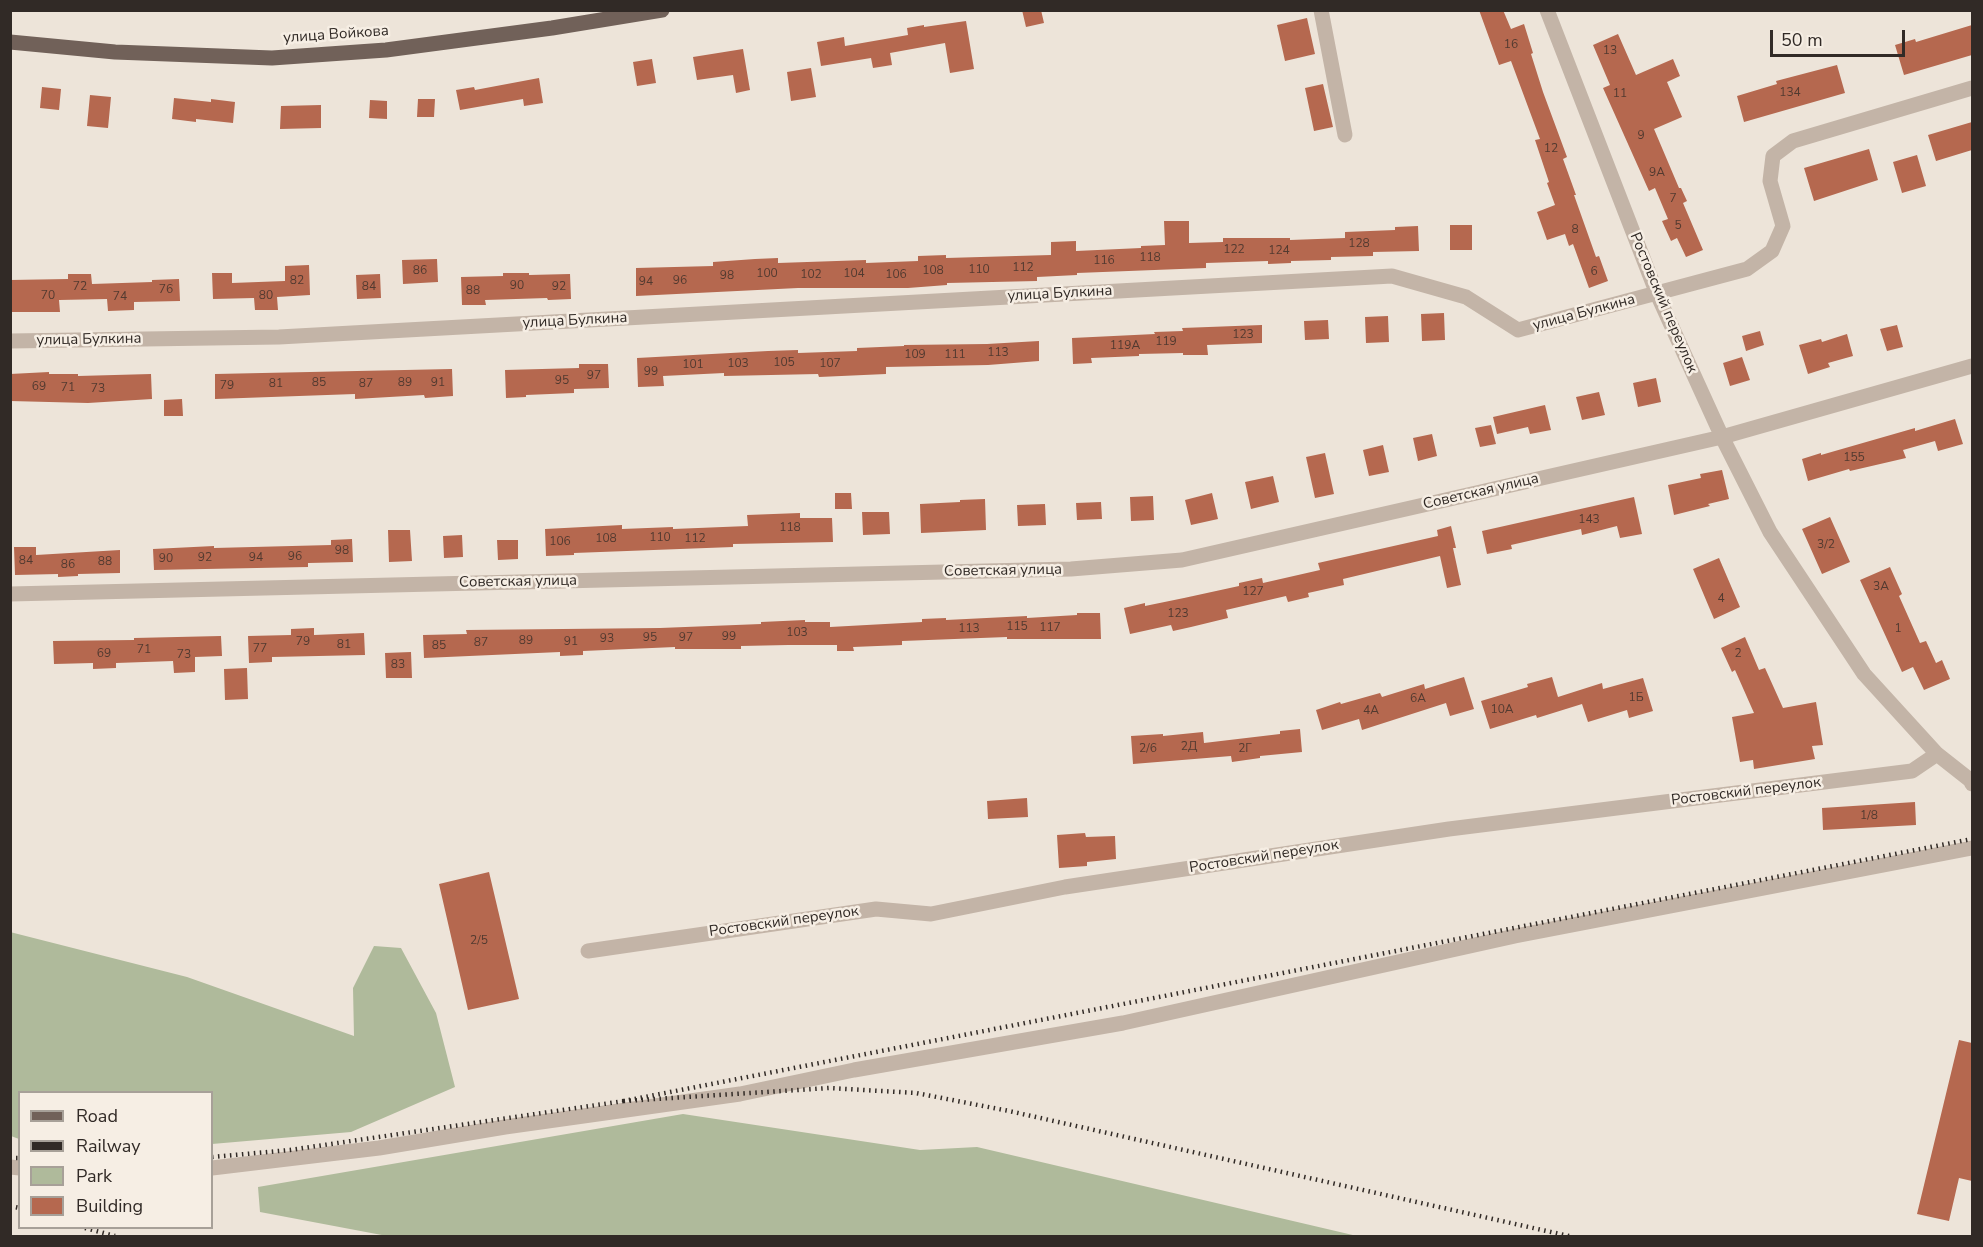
<!DOCTYPE html>
<meta charset="utf-8">
<style>
body{margin:0}
#map{position:relative;width:1983px;height:1247px;overflow:hidden;background:#ede4d9;font-family:"Nunito Sans",sans-serif}
canvas{display:block}
.frame{position:absolute;inset:0;border:12px solid #312a26;pointer-events:none}
.legend{position:absolute;left:18px;top:1091px;width:195px;height:138px;box-sizing:border-box;background:#f6eee4;border:2px solid #a7a098;margin:0;padding:8px 10px;list-style:none;font-size:18px;color:#312a26}
.legend li{display:flex;align-items:center;gap:12px;height:30px}
.legend b{width:30px;border:2px solid #a7a098}
.scale{position:absolute;left:1770px;top:30px;width:135px;height:27px;box-sizing:border-box;border:3px solid #312a26;border-top:0;padding-left:8px;font-size:18px;line-height:21px;white-space:nowrap;color:#312a26;-webkit-text-stroke:4px #f6eee4;paint-order:stroke}
</style>
<div id="map">
<canvas width="1983" height="1247"></canvas>
<div class="frame"></div>
<ul class="legend">
<li><b style="height:8px;background:#716159"></b>Road</li>
<li><b style="height:8px;background:#312a26"></b>Railway</li>
<li><b style="height:16px;background:#afba9b"></b>Park</li>
<li><b style="height:16px;background:#b5684f"></b>Building</li>
</ul>
<div class="scale">50 m</div>
</div>
<script>
const g = document.querySelector('canvas').getContext('2d');
g.lineJoin = 'round';
function fill(path, color) {
  g.fillStyle = color;
  g.fill(path, 'evenodd');
}
function poly(rows) {
  const path = new Path2D();
  for (const r of rows) {
    path.moveTo(r[0], r[1]);
    for (let i = 2; i < r.length; i += 2) path.lineTo(r[i], r[i + 1]);
  }
  return path;
}
function trace(path, color, width, dash) {
  g.strokeStyle = color;
  g.lineWidth = width;
  g.lineCap = dash ? 'butt' : 'round';
  g.setLineDash(dash || []);
  g.stroke(path);
}
function label(font, color, halo, rows, align = 'center') {
  g.font = font + ' "Nunito Sans",sans-serif';
  g.lineWidth = 5;
  g.setLineDash([]);
  g.textBaseline = 'middle';
  g.strokeStyle = halo;
  g.fillStyle = color;
  for (const [text, x, y, turn = 0] of rows) {
    g.save();
    g.translate(x, y);
    g.rotate((+turn || 0) * Math.PI / 180);
    g.textAlign = isNaN(turn) ? turn : align;
    if (halo) g.strokeText(text, 0, 0);
    g.fillText(text, 0, 0);
    g.restore();
  }
}
fill(poly([
 [10,932,187,977,354,1036,353,988,374,946,401,948,436,1013,455,1087,351,1132,212,1144,212,1092,20,1092,19,1139,11,1136],
 [683,1114,920,1150,977,1147,1357,1236,387,1236,260,1212,258,1187]
]), '#afba9b');
fill(poly([
 [1022,10,1041,10,1044,23,1026,27],
 [1479,10,1503,10,1511,29,1524,24,1533,53,1531,54,1543,92,1567,157,1563,159,1576,195,1574,195,1596,257,1599,256,1608,281,1589,288,1573,244,1569,246,1565,234,1547,240,1537,212,1555,205,1547,183,1549,182,1535,140,1540,139,1511,61,1499,65],
 [1307,18,1315,54,1285,61,1277,25],
 [966,21,974,69,950,73,945,43,890,53,892,65,873,68,871,58,821,66,817,42,844,37,845,46,908,35,907,28,924,25,924,27],
 [1972,25,1972,55,1904,75,1895,45,1915,39,1916,42],
 [1618,34,1636,75,1673,59,1680,76,1667,82,1682,117,1654,129,1679,188,1681,188,1687,201,1683,203,1703,250,1686,257,1677,238,1671,241,1662,221,1668,219,1655,188,1649,191,1603,88,1610,85,1593,45],
 [743,49,750,90,736,93,733,75,697,80,693,57],
 [652,59,656,83,637,86,633,62],
 [1837,65,1845,93,1744,122,1737,96,1777,84,1776,81],
 [811,68,816,97,791,101,787,72],
 [539,78,543,103,524,106,523,99,460,110,456,90,474,87,475,90],
 [1323,84,1333,127,1314,131,1305,88],
 [42,87,61,89,59,110,40,108],
 [90,95,111,97,108,128,87,126],
 [174,98,211,102,211,99,235,102,233,123,196,119,196,122,172,119],
 [418,99,435,99,434,117,417,117],
 [370,100,387,101,387,119,369,118],
 [321,105,321,128,280,129,281,106],
 [1972,122,1972,150,1936,161,1928,135],
 [1869,149,1878,180,1814,201,1804,168],
 [1917,155,1926,186,1902,193,1893,162],
 [1164,221,1189,221,1189,243,1223,242,1223,238,1290,238,1290,240,1345,238,1345,232,1395,230,1395,227,1418,226,1419,251,1373,252,1373,256,1331,257,1331,260,1291,261,1291,263,1268,264,1268,261,1206,263,1206,268,1077,273,1077,275,1037,277,1037,281,947,283,947,285,908,288,798,288,636,296,636,268,713,266,713,262,755,259,778,258,778,263,866,260,866,263,918,261,918,256,946,255,946,258,1051,255,1051,242,1076,241,1076,251,1141,248,1141,246,1165,245],
 [1450,225,1472,225,1472,250,1450,250],
 [437,259,438,282,403,284,402,260],
 [309,265,310,295,277,297,278,310,255,310,254,298,213,299,212,273,232,273,232,283,285,281,285,266],
 [503,273,529,273,529,275,570,274,571,299,548,300,547,298,485,300,486,305,462,305,461,277,503,276],
 [68,274,91,274,92,284,152,282,152,280,179,279,180,301,134,302,134,310,108,311,107,299,59,300,60,312,10,312,10,280,68,279],
 [380,274,381,298,357,299,356,275],
 [1444,313,1445,340,1422,341,1421,314],
 [1388,316,1389,342,1366,343,1365,317],
 [1328,320,1329,339,1305,340,1304,321],
 [1262,325,1262,343,1207,345,1208,355,1183,355,1183,353,1139,354,1139,356,1091,358,1092,363,1073,364,1072,338,1155,334,1154,332,1183,331,1182,328],
 [1897,325,1903,347,1887,351,1880,329],
 [1760,331,1764,345,1746,351,1742,336],
 [1847,334,1853,356,1828,363,1830,367,1808,374,1799,345,1821,339,1822,342],
 [1039,341,1039,361,988,365,886,367,886,374,819,377,818,374,724,376,724,373,663,376,664,386,638,387,637,358,768,351,798,350,798,353,857,351,857,348,904,346,904,345,987,344],
 [1742,357,1750,380,1730,386,1723,363],
 [579,364,608,364,609,388,574,389,574,393,526,395,526,397,506,398,505,370,579,368],
 [452,369,453,396,425,398,424,395,355,399,355,394,215,399,215,374],
 [49,372,49,374,78,374,78,376,151,374,152,399,88,403,10,401,10,374],
 [1656,378,1661,402,1638,407,1633,383],
 [1599,392,1605,415,1582,420,1576,397],
 [182,399,183,416,164,416,164,400],
 [1545,405,1551,430,1530,434,1528,427,1497,434,1493,417],
 [1955,419,1963,444,1938,451,1935,441,1903,450,1906,458,1850,471,1849,469,1808,481,1802,459,1821,453,1821,455,1915,428,1915,431],
 [1491,425,1496,444,1480,447,1475,428],
 [1432,434,1437,456,1418,461,1413,438],
 [1383,445,1389,472,1369,476,1363,450],
 [1325,453,1334,494,1315,498,1306,457],
 [1722,470,1729,499,1708,504,1710,506,1674,515,1668,485,1701,478,1700,474],
 [1273,476,1279,502,1251,509,1245,482],
 [835,493,851,493,852,509,835,509],
 [1212,493,1218,519,1191,525,1185,500],
 [1153,496,1154,520,1131,521,1130,497],
 [1634,497,1642,534,1620,538,1617,526,1582,535,1581,529,1511,545,1512,549,1487,554,1482,531],
 [985,499,986,530,921,533,920,504,960,502,960,500],
 [1101,502,1102,519,1077,520,1076,503],
 [1045,504,1046,525,1018,526,1017,505],
 [862,512,889,512,890,534,863,535],
 [800,513,800,518,832,518,833,542,733,544,733,547,574,553,574,555,546,556,545,529,622,525,622,529,673,527,673,529,748,526,747,515],
 [1830,517,1850,562,1822,574,1802,529],
 [1451,526,1456,548,1453,548,1461,585,1447,588,1440,556,1343,579,1344,585,1308,593,1309,597,1288,602,1286,596,1226,610,1228,618,1191,627,1173,631,1171,625,1130,634,1124,608,1145,603,1145,606,1184,598,1239,586,1239,583,1262,578,1263,583,1320,570,1318,563,1438,536,1437,530],
 [388,530,410,530,412,561,389,562],
 [462,535,463,557,444,558,443,536],
 [352,539,353,562,308,563,308,567,154,570,153,549,214,546,214,548,331,545,331,540],
 [497,540,518,540,518,559,498,560],
 [14,547,36,547,36,555,120,550,120,573,78,574,78,576,58,577,58,574,15,575],
 [1719,558,1740,607,1714,619,1693,569],
 [1890,567,1902,594,1899,596,1920,643,1926,641,1936,663,1942,660,1950,679,1924,690,1913,667,1902,672,1860,580],
 [1077,613,1100,613,1101,639,1007,639,1007,637,902,641,902,645,853,647,854,651,837,651,837,645,788,645,741,646,741,649,675,649,675,647,583,651,583,655,560,656,560,652,424,658,423,635,467,634,466,630,660,628,761,624,761,622,805,620,805,622,830,622,830,627,922,622,922,619,946,618,946,620,1027,616,1027,618,1077,615],
 [314,628,314,635,364,633,365,655,272,657,272,662,249,663,248,636,291,635,291,629],
 [221,636,222,656,195,657,195,672,174,673,173,661,116,663,116,668,93,669,93,663,54,664,53,641,134,640,134,638],
 [1745,637,1759,670,1765,668,1783,708,1816,702,1823,745,1812,746,1815,759,1754,769,1753,760,1740,762,1732,717,1754,713,1735,670,1732,672,1721,648],
 [411,652,412,678,386,678,385,653],
 [247,668,248,699,225,700,224,669],
 [1464,677,1474,709,1450,716,1446,703,1362,730,1359,719,1322,730,1316,710,1340,702,1341,704,1380,693,1382,697,1424,684,1425,689],
 [1552,677,1558,697,1602,683,1603,689,1643,678,1653,711,1629,718,1627,710,1588,722,1582,704,1537,718,1536,715,1490,729,1481,701,1528,687,1527,684],
 [1300,729,1302,752,1260,756,1260,758,1232,762,1231,756,1133,764,1131,736,1163,734,1163,736,1203,732,1204,743,1280,734,1280,731],
 [1027,798,1028,817,988,819,987,801],
 [1915,802,1916,825,1823,830,1822,808],
 [1085,833,1086,837,1115,836,1116,859,1087,862,1087,866,1059,868,1057,835],
 [489,872,519,999,468,1010,439,884],
 [1959,1040,1972,1043,1972,1181,1959,1178,1949,1221,1917,1214]
]), '#b5684f');
trace(poly([
 [1321,10,1345,135],
 [1547,10,1657,294,1722,437,1770,532,1864,674,1937,754,1970,780,1972,784],
 [10,341,279,337,1392,276,1466,297,1518,330,1747,269,1772,251,1783,226,1770,181,1773,156,1793,141,1972,88],
 [10,594,1071,569,1182,560,1722,437,1972,366],
 [588,951,876,909,931,914,1065,887,1449,829,1912,771,1937,754],
 [10,1167,20,1168],
 [212,1168,379,1148,505,1127,740,1094,854,1070,1123,1023,1515,936,1972,848]
]), '#c3b4a7', 15);
trace(poly([
 [10,42,115,52,272,58,386,50,552,28,662,10]
]), '#716159', 15);
trace(poly([
 [212,1157,290,1150,624,1101],
 [10,1158,20,1158],
 [10,1206,20,1208],
 [85,1228,115,1236],
 [1569,1236,1009,1111,916,1093,829,1088,624,1101,1972,839]
]), '#312a26', 4.5, [1.5, 4.5]);
label('12px', '#523a30', null, [
 ["16",1511,45],
 ["13",1610,51],
 ["134",1790,93],
 ["11",1620,94],
 ["9",1641,136],
 ["12",1551,149],
 ["9А",1657,173],
 ["7",1673,199],
 ["5",1678,226],
 ["8",1575,230],
 ["128",1359,244],
 ["122",1234,250],
 ["124",1279,251],
 ["118",1150,258],
 ["116",1104,261],
 ["112",1023,268],
 ["110",979,270],
 ["86",420,271],
 ["108",933,271],
 ["6",1594,272],
 ["100",767,274],
 ["104",854,274],
 ["102",811,275],
 ["106",896,275],
 ["98",727,276],
 ["82",297,281],
 ["96",680,281],
 ["94",646,282],
 ["90",517,286],
 ["72",80,287],
 ["84",369,287],
 ["92",559,287],
 ["76",166,290],
 ["88",473,291],
 ["70",48,296],
 ["80",266,296],
 ["74",120,297],
 ["123",1243,335],
 ["119",1166,342],
 ["119А",1125,346],
 ["113",998,353],
 ["109",915,355],
 ["111",955,355],
 ["105",784,363],
 ["103",738,364],
 ["107",830,364],
 ["101",693,365],
 ["99",651,372],
 ["97",594,376],
 ["95",562,381],
 ["85",319,383],
 ["89",405,383],
 ["91",438,383],
 ["81",276,384],
 ["87",366,384],
 ["79",227,386],
 ["69",39,387],
 ["71",68,388],
 ["73",98,389],
 ["155",1854,458],
 ["143",1589,520],
 ["118",790,528],
 ["110",660,538],
 ["108",606,539],
 ["112",695,539],
 ["106",560,542],
 ["3/2",1826,545],
 ["98",342,551],
 ["96",295,557],
 ["92",205,558],
 ["94",256,558],
 ["90",166,559],
 ["84",26,561],
 ["88",105,562],
 ["86",68,565],
 ["3А",1881,587],
 ["127",1253,592],
 ["4",1721,599],
 ["123",1178,614],
 ["115",1017,627],
 ["117",1050,628],
 ["113",969,629],
 ["1",1898,629],
 ["103",797,633],
 ["99",729,637],
 ["95",650,638],
 ["97",686,638],
 ["93",607,639],
 ["89",526,641],
 ["79",303,642],
 ["91",571,642],
 ["87",481,643],
 ["81",344,645],
 ["85",439,646],
 ["77",260,649],
 ["71",144,650],
 ["69",104,654],
 ["2",1738,654],
 ["73",184,655],
 ["83",398,665],
 ["1Б",1636,698],
 ["6А",1418,699],
 ["10А",1502,710],
 ["4А",1371,711],
 ["2Д",1189,747],
 ["2/6",1148,749],
 ["2Г",1245,749],
 ["1/8",1869,816],
 ["2/5",479,941]
]);
label('15px', '#312a26', '#f6eee4', [
 ["улица Войкова",336,35,-4],
 ["улица Булкина",1060,294,-3],
 ["Ростовский переулок",1663,303,67],
 ["улица Булкина",1584,313,-15],
 ["улица Булкина",575,321,-3],
 ["улица Булкина",89,340,-1],
 ["Советская улица",1481,492,-13],
 ["Советская улица",1003,571,-1],
 ["Советская улица",518,582,-1],
 ["Ростовский переулок",1746,792,-7],
 ["Ростовский переулок",1264,857,-9],
 ["Ростовский переулок",784,922,-8]
]);
</script>
